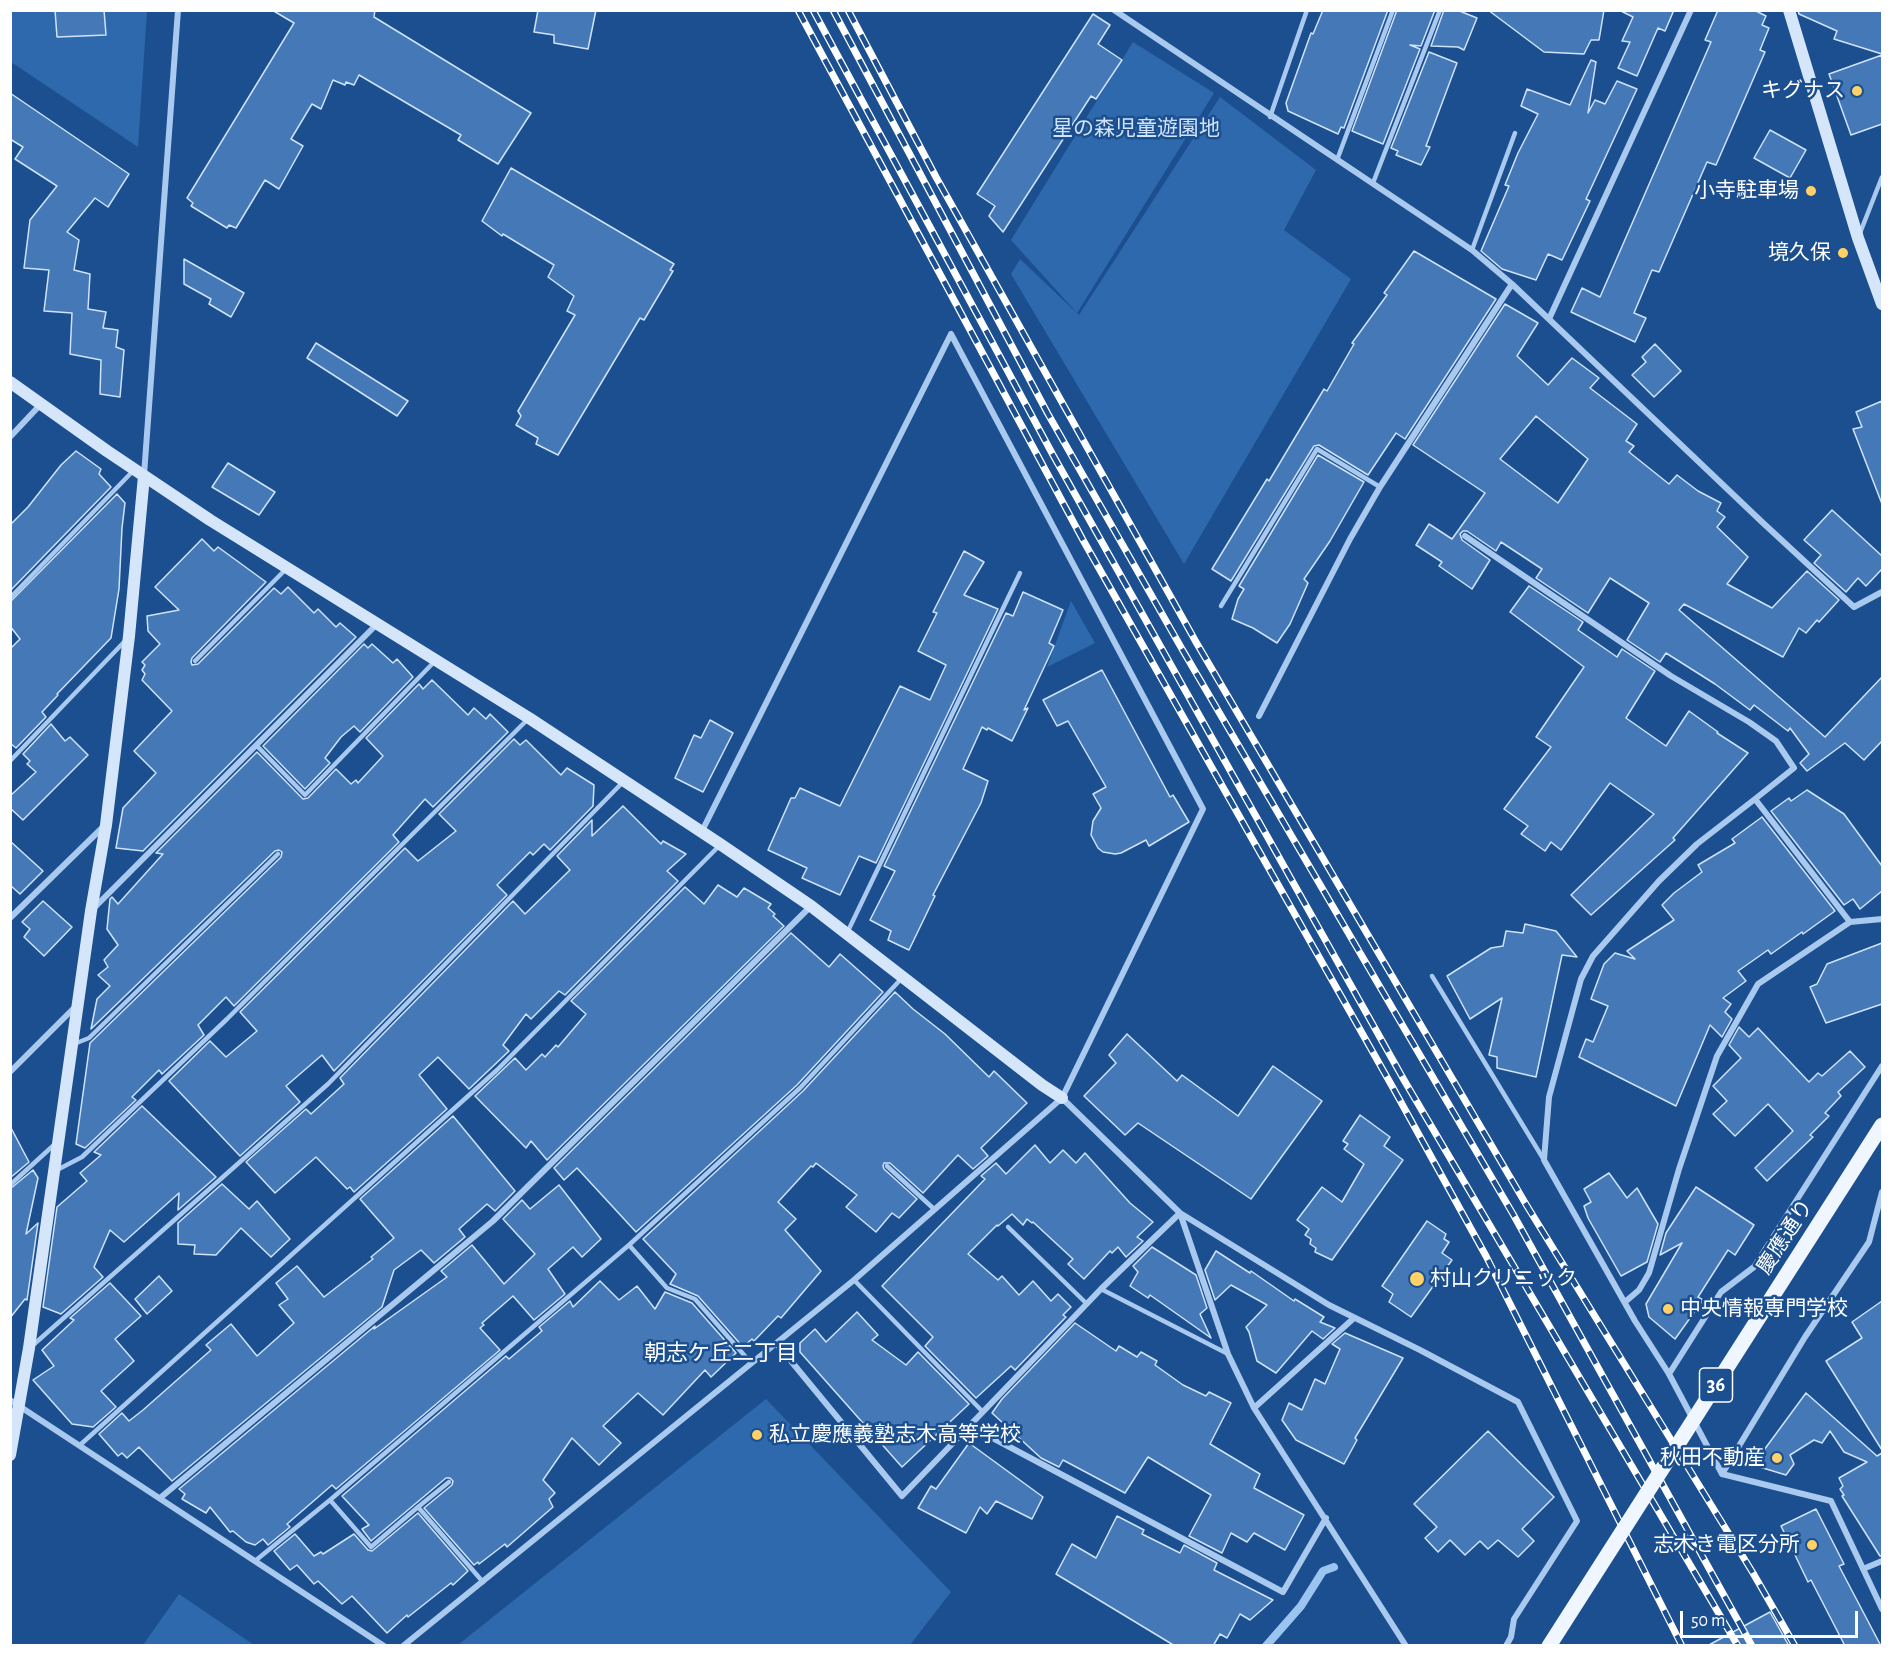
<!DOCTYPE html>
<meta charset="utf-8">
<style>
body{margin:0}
#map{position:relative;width:1893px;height:1656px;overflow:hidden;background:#1b4f8f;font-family:"Alegreya Sans",sans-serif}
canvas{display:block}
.frame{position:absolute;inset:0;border:12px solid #fff;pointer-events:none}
.scale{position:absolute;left:1680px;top:1611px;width:178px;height:27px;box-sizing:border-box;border:3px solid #fff;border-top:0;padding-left:8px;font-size:18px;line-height:21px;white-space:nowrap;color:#fff;-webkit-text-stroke:4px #1b4f8f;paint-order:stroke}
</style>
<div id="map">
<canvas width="1893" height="1656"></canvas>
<div class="frame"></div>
<div class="scale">50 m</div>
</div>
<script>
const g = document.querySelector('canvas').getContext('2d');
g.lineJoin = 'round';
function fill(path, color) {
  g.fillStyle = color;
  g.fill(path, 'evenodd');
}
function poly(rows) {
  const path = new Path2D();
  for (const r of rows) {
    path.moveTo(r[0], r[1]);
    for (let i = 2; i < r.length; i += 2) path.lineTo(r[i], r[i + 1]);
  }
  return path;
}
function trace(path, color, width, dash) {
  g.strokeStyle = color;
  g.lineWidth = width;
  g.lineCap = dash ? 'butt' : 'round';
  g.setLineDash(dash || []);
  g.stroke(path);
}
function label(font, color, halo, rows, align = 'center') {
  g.font = font + ' "Alegreya Sans","Noto Sans JP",sans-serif';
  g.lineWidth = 5;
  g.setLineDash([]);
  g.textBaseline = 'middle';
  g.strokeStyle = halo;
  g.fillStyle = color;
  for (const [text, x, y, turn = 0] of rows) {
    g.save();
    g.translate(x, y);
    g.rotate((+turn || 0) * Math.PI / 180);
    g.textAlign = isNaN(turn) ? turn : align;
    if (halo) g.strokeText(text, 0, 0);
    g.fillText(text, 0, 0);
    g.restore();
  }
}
fill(poly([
 [10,11,147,11,138,147,11,62],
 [1133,42,1214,93,1077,313,1011,240],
 [1220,97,1316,170,1284,230,1351,279,1184,564,1011,274,1020,259,1079,315],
 [1071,601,1095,643,1047,667],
 [766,1399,951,1592,910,1645,459,1644],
 [179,1594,254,1645,143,1645]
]), '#2e69ad');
trace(poly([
 [1266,1646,1301,1606,1323,1571,1334,1567]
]), '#9cc4f0', 8);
const building = poly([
 [55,10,104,10,106,35,57,37,55,10],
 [272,10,375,10,374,17,531,113,498,164,458,140,461,135,359,75,354,85,346,82,345,85,333,80,321,109,312,104,291,139,303,146,279,189,265,180,236,228,229,225,227,228,191,206,193,203,187,198,294,23,272,10],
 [538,10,596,10,588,49,554,43,554,35,534,32,538,10],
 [1323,10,1388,10,1344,128,1341,127,1338,134,1288,111,1286,103,1311,33,1313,34,1323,10],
 [1397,10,1435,10,1421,46,1410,45,1420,49,1383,144,1352,131,1397,10],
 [1444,10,1457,10,1477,18,1464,50,1458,47,1431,46,1444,10],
 [1488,10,1604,10,1599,40,1591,40,1584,54,1544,52,1488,10],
 [1619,10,1674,10,1665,31,1658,28,1637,76,1618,68,1630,42,1622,41,1633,17,1619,10],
 [1718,10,1754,10,1766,16,1762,25,1769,28,1760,50,1765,52,1716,165,1707,162,1659,272,1652,270,1634,313,1646,318,1635,342,1571,312,1582,288,1600,297,1711,42,1705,40,1718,10],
 [1798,10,1882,10,1882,54,1834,39,1837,31,1799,14,1798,10],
 [1093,14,1110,25,1098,44,1122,60,1096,99,1091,96,1003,232,989,216,995,206,977,194,1093,14],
 [1429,52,1457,63,1426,146,1430,147,1421,165,1396,155,1398,151,1391,148,1429,52],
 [1882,55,1882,124,1851,135,1829,74,1882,55],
 [1591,60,1596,62,1588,113,1595,100,1605,104,1617,81,1637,89,1586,199,1590,201,1562,260,1548,254,1536,280,1502,269,1481,251,1509,186,1505,185,1518,153,1538,114,1521,106,1527,89,1570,105,1591,60],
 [10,93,129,174,108,207,95,198,67,232,79,240,74,270,90,274,88,309,106,312,103,328,118,330,116,347,124,350,120,397,100,394,101,360,70,354,72,313,44,311,49,270,24,268,30,220,57,186,15,159,23,147,10,139,10,93],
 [1770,130,1806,150,1790,178,1754,158,1770,130],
 [511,168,674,264,670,270,673,271,644,320,640,318,558,455,536,444,538,438,516,425,521,416,518,411,575,315,567,311,574,296,548,277,554,265,503,234,502,236,482,221,511,168],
 [1414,251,1496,299,1405,439,1396,433,1368,475,1319,445,1314,446,1231,581,1212,569,1267,479,1269,481,1324,389,1327,391,1354,344,1352,343,1387,295,1384,293,1414,251],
 [184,259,244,293,231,317,209,304,211,299,184,284,184,259],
 [1505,304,1538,323,1517,356,1548,385,1572,358,1599,378,1590,388,1637,424,1626,441,1634,446,1629,452,1669,484,1677,475,1698,491,1721,503,1717,511,1725,517,1717,527,1748,557,1727,584,1772,608,1807,571,1839,600,1819,622,1817,620,1806,633,1799,628,1783,657,1684,604,1679,610,1825,737,1882,677,1882,741,1864,760,1845,743,1807,771,1800,763,1809,754,1790,728,1788,731,1754,705,1750,710,1715,684,1666,653,1660,662,1627,640,1649,603,1610,578,1588,613,1536,578,1542,569,1501,542,1496,551,1467,531,1463,531,1460,534,1462,540,1490,560,1472,589,1439,566,1442,562,1416,545,1429,524,1452,539,1485,493,1413,445,1505,304],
 [1536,416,1588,459,1558,503,1500,459,1536,416],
 [316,343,408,401,397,416,307,358,316,343],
 [1655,344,1681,371,1654,397,1632,375,1646,362,1642,357,1655,344],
 [1882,401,1882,504,1853,429,1862,427,1856,412,1882,401],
 [76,451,101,469,99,474,111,487,10,591,10,525,28,507,61,465,76,451],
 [1318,455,1364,482,1330,541,1304,579,1308,583,1290,624,1277,643,1253,628,1232,619,1238,599,1244,589,1239,586,1318,455],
 [228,463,275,492,259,515,212,487,228,463],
 [117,494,125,503,122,528,119,589,111,638,57,694,58,695,42,712,46,717,16,748,10,743,10,649,20,639,10,626,10,602,117,494],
 [1832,510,1882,556,1882,569,1866,586,1858,578,1846,592,1814,563,1821,555,1804,540,1832,510],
 [202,539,214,551,218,547,266,582,192,658,191,662,192,665,198,664,274,588,281,594,288,587,314,613,318,609,336,627,340,623,356,637,143,851,116,848,123,808,156,773,134,751,172,711,142,680,145,674,142,670,145,665,142,662,160,644,148,631,147,616,179,610,155,587,202,539],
 [964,551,984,562,964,595,998,609,876,863,859,856,840,895,802,878,807,868,768,850,791,798,795,798,800,788,840,806,900,686,930,700,946,665,918,651,937,613,933,612,964,551],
 [1529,586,1583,622,1578,630,1617,657,1622,649,1655,671,1626,718,1666,746,1689,711,1718,732,1717,733,1748,753,1673,838,1675,840,1591,915,1571,895,1654,814,1610,783,1561,850,1551,842,1545,851,1521,834,1528,826,1504,809,1551,747,1536,737,1584,667,1510,612,1529,586],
 [1023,592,1063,610,1049,643,1054,646,1024,710,1028,708,1012,741,988,728,987,730,982,727,963,769,988,781,981,803,933,895,935,896,909,950,888,940,891,931,870,920,895,871,884,866,1006,613,1013,616,1023,592],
 [364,644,368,648,372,644,393,663,397,659,413,677,360,732,354,726,341,737,325,758,330,763,305,789,263,746,364,644],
 [1102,670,1170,797,1173,795,1189,822,1149,846,1146,840,1121,853,1115,854,1103,852,1098,848,1091,835,1093,821,1101,808,1093,794,1106,787,1068,721,1057,726,1043,700,1102,670],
 [432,680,468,715,474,708,486,719,490,714,508,732,433,807,425,799,393,835,399,842,234,1006,226,997,198,1025,204,1035,162,1074,159,1070,132,1097,136,1100,85,1148,76,1144,90,1043,281,857,282,852,279,850,275,851,91,1029,97,999,110,986,98,975,108,967,104,960,118,945,107,929,110,899,112,897,118,904,163,854,156,853,257,752,303,799,308,798,336,769,351,784,356,780,358,783,383,756,366,738,419,684,423,689,432,680],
 [710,720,733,733,703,792,675,778,694,735,701,738,710,720],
 [51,724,65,741,70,737,88,755,23,820,10,808,10,796,36,772,27,764,30,761,23,754,51,724],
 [514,739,520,745,526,740,561,775,567,768,594,785,593,806,550,850,544,844,533,855,530,852,497,885,507,895,334,1071,322,1055,286,1086,300,1102,240,1156,169,1081,210,1041,226,1057,257,1031,240,1012,405,848,418,861,456,831,439,814,514,739],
 [1807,790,1844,814,1882,866,1882,891,1860,909,1853,899,1844,905,1771,811,1789,798,1791,801,1807,790],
 [623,806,661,844,663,841,686,854,667,871,678,881,565,995,559,991,531,1019,526,1014,503,1045,509,1051,469,1089,438,1057,419,1075,447,1109,354,1192,350,1187,347,1189,316,1157,275,1193,246,1162,306,1109,311,1114,344,1084,340,1078,513,901,525,914,570,870,557,856,592,820,592,836,623,806],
 [1762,817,1835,911,1803,934,1802,932,1771,954,1768,950,1738,971,1746,981,1723,998,1731,1004,1725,1012,1732,1019,1722,1037,1710,1025,1676,1106,1579,1057,1586,1039,1593,1042,1608,1006,1591,999,1604,964,1615,953,1635,959,1627,951,1674,920,1662,905,1674,893,1702,872,1698,865,1735,843,1732,839,1762,817],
 [10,841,43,871,20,894,10,885,10,841],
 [718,885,737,897,744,888,771,904,768,908,775,914,773,916,784,926,547,1160,531,1141,526,1148,475,1096,515,1058,526,1070,542,1054,545,1057,556,1045,558,1047,586,1014,571,1001,685,887,704,904,718,885],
 [43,901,72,927,44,956,24,937,30,929,22,922,43,901],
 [1525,924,1556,931,1577,957,1562,955,1536,1077,1497,1068,1497,1057,1489,1055,1502,998,1470,1019,1447,976,1491,948,1503,946,1506,931,1523,933,1525,924],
 [791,933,829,967,840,954,883,992,797,1085,636,1232,577,1168,564,1180,554,1168,791,933],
 [1882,943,1882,1004,1826,1023,1810,987,1817,984,1827,964,1882,943],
 [895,992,913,1009,945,1034,989,1077,994,1071,1027,1103,981,1148,988,1156,973,1169,958,1155,923,1193,890,1163,884,1163,883,1166,884,1169,917,1199,899,1218,892,1213,876,1232,846,1207,857,1195,816,1163,813,1167,811,1166,778,1202,796,1219,785,1230,821,1271,781,1318,778,1316,754,1341,752,1339,743,1347,698,1296,670,1284,676,1274,643,1239,803,1091,895,992],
 [1739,1027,1749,1037,1758,1028,1809,1082,1818,1073,1822,1076,1850,1051,1865,1067,1838,1092,1841,1096,1825,1113,1829,1116,1810,1135,1813,1137,1767,1181,1755,1168,1793,1131,1768,1104,1735,1136,1713,1114,1727,1101,1713,1086,1741,1058,1729,1045,1739,1027],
 [1127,1034,1177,1081,1182,1075,1238,1116,1273,1066,1322,1101,1251,1199,1138,1123,1125,1135,1084,1096,1116,1063,1109,1055,1127,1034],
 [142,1106,216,1177,178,1210,179,1193,124,1242,110,1230,94,1267,103,1277,61,1314,43,1307,57,1207,87,1181,80,1173,101,1155,94,1152,142,1106],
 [1360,1115,1390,1137,1384,1146,1403,1160,1332,1260,1315,1252,1316,1248,1310,1244,1311,1239,1305,1235,1309,1229,1297,1220,1322,1187,1342,1202,1364,1164,1344,1149,1348,1144,1343,1141,1360,1115],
 [453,1116,515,1191,495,1211,487,1204,459,1229,465,1237,434,1263,421,1250,394,1270,382,1307,172,1481,139,1447,127,1458,122,1453,118,1456,99,1434,122,1413,129,1421,143,1410,211,1350,206,1345,231,1324,257,1356,294,1323,279,1305,288,1299,276,1283,297,1266,324,1297,373,1259,371,1257,394,1238,360,1199,453,1116],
 [10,1126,29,1162,10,1178,10,1126],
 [1035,1145,1050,1163,1063,1150,1076,1163,1085,1153,1130,1203,1153,1222,1137,1237,1143,1241,1126,1257,1118,1247,1112,1253,1110,1251,1084,1279,1068,1264,1073,1259,1033,1222,1032,1223,1027,1219,1023,1225,1012,1214,998,1226,997,1225,968,1254,998,1280,1002,1276,1019,1295,1033,1281,1051,1301,1058,1294,1071,1307,1063,1315,1066,1317,1015,1370,1011,1366,976,1398,925,1346,933,1337,882,1286,985,1179,981,1176,996,1163,1006,1174,1035,1145],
 [33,1170,38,1178,26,1234,38,1223,27,1300,25,1299,10,1318,10,1189,33,1170],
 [1609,1173,1627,1198,1637,1188,1658,1224,1647,1262,1621,1276,1588,1218,1584,1206,1591,1202,1584,1189,1609,1173],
 [222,1184,249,1209,257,1201,290,1239,271,1257,241,1228,216,1255,194,1254,195,1245,178,1244,178,1223,222,1184],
 [559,1185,601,1239,582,1257,573,1247,548,1269,565,1294,534,1320,513,1296,482,1323,484,1325,480,1328,500,1350,336,1489,332,1485,287,1524,290,1527,268,1545,263,1539,255,1545,246,1542,233,1531,230,1532,210,1507,206,1513,182,1499,185,1494,179,1489,375,1326,374,1329,447,1277,441,1271,472,1245,504,1284,535,1254,503,1219,522,1200,530,1209,559,1185],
 [1696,1187,1754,1225,1735,1255,1728,1250,1698,1297,1703,1300,1675,1339,1649,1317,1646,1304,1682,1243,1660,1255,1666,1233,1696,1187],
 [1427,1221,1446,1234,1444,1239,1449,1242,1442,1253,1452,1260,1411,1317,1389,1302,1393,1294,1382,1286,1427,1221],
 [1152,1247,1196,1275,1207,1308,1200,1314,1211,1338,1150,1295,1148,1298,1130,1286,1138,1272,1133,1266,1152,1247],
 [1216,1251,1250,1273,1251,1271,1294,1301,1295,1299,1324,1317,1320,1322,1335,1328,1323,1339,1312,1331,1276,1373,1257,1361,1249,1332,1246,1327,1267,1305,1231,1285,1215,1300,1205,1270,1216,1251],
 [159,1276,172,1291,147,1314,135,1299,159,1276],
 [600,1281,619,1300,637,1286,655,1309,665,1292,692,1303,736,1353,711,1377,705,1370,663,1415,638,1393,603,1426,621,1443,599,1465,572,1438,543,1480,555,1493,549,1499,553,1507,507,1547,505,1544,479,1564,478,1562,474,1565,424,1508,452,1485,453,1481,450,1478,446,1478,371,1541,362,1529,369,1525,342,1496,506,1356,509,1359,542,1331,539,1327,570,1301,573,1307,600,1281],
 [110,1283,141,1316,115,1339,134,1361,101,1391,116,1407,93,1427,72,1424,33,1380,54,1366,42,1350,74,1320,70,1318,110,1283],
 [1882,1301,1882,1450,1826,1361,1862,1338,1852,1322,1882,1301],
 [857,1312,878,1335,872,1340,906,1365,918,1352,969,1404,902,1467,800,1352,800,1343,815,1329,826,1342,857,1312],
 [1075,1323,1116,1351,1119,1346,1137,1357,1141,1352,1157,1361,1155,1365,1183,1385,1206,1396,1209,1392,1231,1403,1210,1444,1260,1474,1254,1488,1304,1515,1285,1550,1254,1533,1247,1542,1231,1533,1222,1553,1189,1536,1211,1495,1148,1457,1125,1493,1063,1460,1059,1467,1041,1458,992,1413,1002,1399,1075,1323],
 [1345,1333,1403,1358,1355,1438,1357,1440,1344,1464,1296,1440,1282,1420,1289,1403,1302,1410,1315,1379,1325,1384,1340,1349,1332,1344,1345,1333],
 [1806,1393,1877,1456,1882,1453,1882,1556,1880,1556,1842,1496,1844,1495,1840,1489,1843,1486,1839,1478,1867,1462,1844,1452,1830,1431,1822,1443,1814,1440,1790,1455,1794,1464,1786,1475,1753,1465,1806,1393],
 [1488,1431,1554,1497,1522,1529,1534,1541,1518,1557,1498,1540,1488,1549,1480,1541,1465,1555,1450,1540,1438,1552,1425,1538,1437,1527,1414,1504,1488,1431],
 [969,1443,1043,1497,1032,1519,996,1501,987,1514,980,1507,966,1533,918,1508,931,1486,936,1489,969,1443],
 [1816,1509,1844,1564,1839,1566,1881,1646,1845,1646,1811,1580,1808,1582,1781,1526,1816,1509],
 [418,1513,468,1571,453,1585,451,1583,408,1617,407,1615,387,1633,352,1596,342,1604,318,1581,314,1584,297,1565,290,1570,274,1551,295,1534,314,1556,321,1552,323,1554,354,1534,368,1550,372,1551,418,1513],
 [1117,1516,1144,1530,1142,1534,1180,1553,1184,1545,1217,1563,1214,1570,1273,1600,1250,1620,1240,1614,1227,1638,1220,1634,1213,1646,1175,1646,1056,1574,1072,1544,1096,1558,1117,1516],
 [1770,1612,1789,1646,1707,1646,1770,1612]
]);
fill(building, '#4478b7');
trace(building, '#cfe3fa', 1.5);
trace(poly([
 [1270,117,1307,10],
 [1337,160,1393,10],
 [1373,183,1440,10],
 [1860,233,1882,177],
 [1472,250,1515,133],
 [10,598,133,471],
 [1221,606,1317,449,1380,487],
 [195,661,286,569],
 [257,746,305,795,435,661],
 [10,761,125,641],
 [847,933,1020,573],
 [1432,976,1544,1160],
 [74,1044,89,1038,278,854],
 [887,1166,934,1209],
 [57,1170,82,1157,227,1019,529,718],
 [10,1185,55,1144],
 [1008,1227,1087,1304],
 [629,1245,667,1288,695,1299,751,1363],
 [854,1280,983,1412],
 [1101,1289,1228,1354],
 [32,1346,328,1084,622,783],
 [80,1445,497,1070,719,846],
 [330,1500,371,1547,418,1507,483,1582],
 [418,1507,449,1482],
 [255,1561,330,1500,629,1245,800,1088,901,979]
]), '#a9c9ee', 4.5);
trace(poly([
 [1114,10,1472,250,1512,284,1762,522,1854,607,1882,592],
 [1549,319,1691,10],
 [10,437,41,404],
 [144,475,178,10],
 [1465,536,1671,676,1749,722,1776,741,1794,768,1755,799],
 [1259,716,1350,539,1380,487,1512,284],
 [94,908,377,624],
 [10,918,103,827],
 [10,1072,75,1007],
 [1062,1098,1180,1213,1329,1305,1420,1350,1518,1402,1577,1521,1514,1619,1511,1637,1506,1646],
 [1882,1192,1869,1242,1805,1337,1722,1474,1831,1501,1882,1609],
 [1625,1302,1639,1290,1649,1273,1679,1169,1717,1056,1758,984,1850,922,1882,919],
 [777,1344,902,1496,1101,1289,1180,1213,1228,1354,1254,1408,1406,1646],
 [1669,1374,1721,1292,1754,1267,1882,1066],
 [10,1400,384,1646],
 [1254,1408,1354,1318],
 [970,1426,1283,1592,1326,1518],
 [1722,1474,1669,1374,1635,1321,1544,1160,1549,1097,1581,979,1593,956,1659,881,1697,844,1755,799,1850,922],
 [160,1498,493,1221,811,906],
 [1863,1569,1882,1561],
 [403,1646,854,1280,1062,1098,1203,809,951,334,702,831]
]), '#a9c9ee', 6);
trace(poly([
 [1789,10,1858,238,1882,304],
 [10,382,107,451,210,520,529,718,720,844,811,906,1042,1085,1062,1098],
 [10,1455,29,1348,91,911,106,825,129,636,144,476]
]), '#d6e6fa', 12);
const rail = poly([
 [798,10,1083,540,1392,1086,1486,1256,1682,1646],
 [813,10,1053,455,1404,1080,1738,1646],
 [833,10,1048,414,1182,649,1513,1214,1752,1646],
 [848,10,936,177,1196,642,1527,1206,1753,1573,1795,1646]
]);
trace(rail, '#fff', 7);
trace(rail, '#1b4f8f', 4.5, [14]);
trace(poly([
 [1549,1646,1882,1125]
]), '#f0f6ff', 15);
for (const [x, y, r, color] of [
 [1857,91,6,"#ffd166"],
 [1811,191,6,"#ffd166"],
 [1843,253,6,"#ffd166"],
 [1417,1279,8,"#ffd166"],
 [1668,1309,6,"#ffd166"],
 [757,1435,6,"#ffd166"],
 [1777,1458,6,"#ffd166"],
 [1812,1545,6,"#ffd166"]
]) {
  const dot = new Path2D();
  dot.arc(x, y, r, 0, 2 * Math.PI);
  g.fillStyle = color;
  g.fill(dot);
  trace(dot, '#1b4f8f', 2);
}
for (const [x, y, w] of [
 [1716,1385,33]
]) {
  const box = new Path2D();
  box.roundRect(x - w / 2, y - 17, w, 34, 4.5);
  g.fillStyle = '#1b4f8f';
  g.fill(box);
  trace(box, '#fff', 1.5);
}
label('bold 20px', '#fff', null, [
 ["36",1716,1385]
]);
label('21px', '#fff', '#1b4f8f', [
 ["キグナス",1845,91],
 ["小寺駐車場",1799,191],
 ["境久保",1831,253],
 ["村山クリニック",1430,1279,"left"],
 ["中央情報専門学校",1680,1309,"left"],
 ["私立慶應義塾志木高等学校",769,1435,"left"],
 ["秋田不動産",1765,1458],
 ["志木き電区分所",1800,1545]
], 'right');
label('21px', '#cfe3fa', '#1b4f8f', [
 ["星の森児童遊園地",1136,129]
]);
label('21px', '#fff', '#1b4f8f', [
 ["慶應通り",1785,1237,-57]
]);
label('22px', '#fff', '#1b4f8f', [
 ["朝志ケ丘二丁目",721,1353]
]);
</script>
